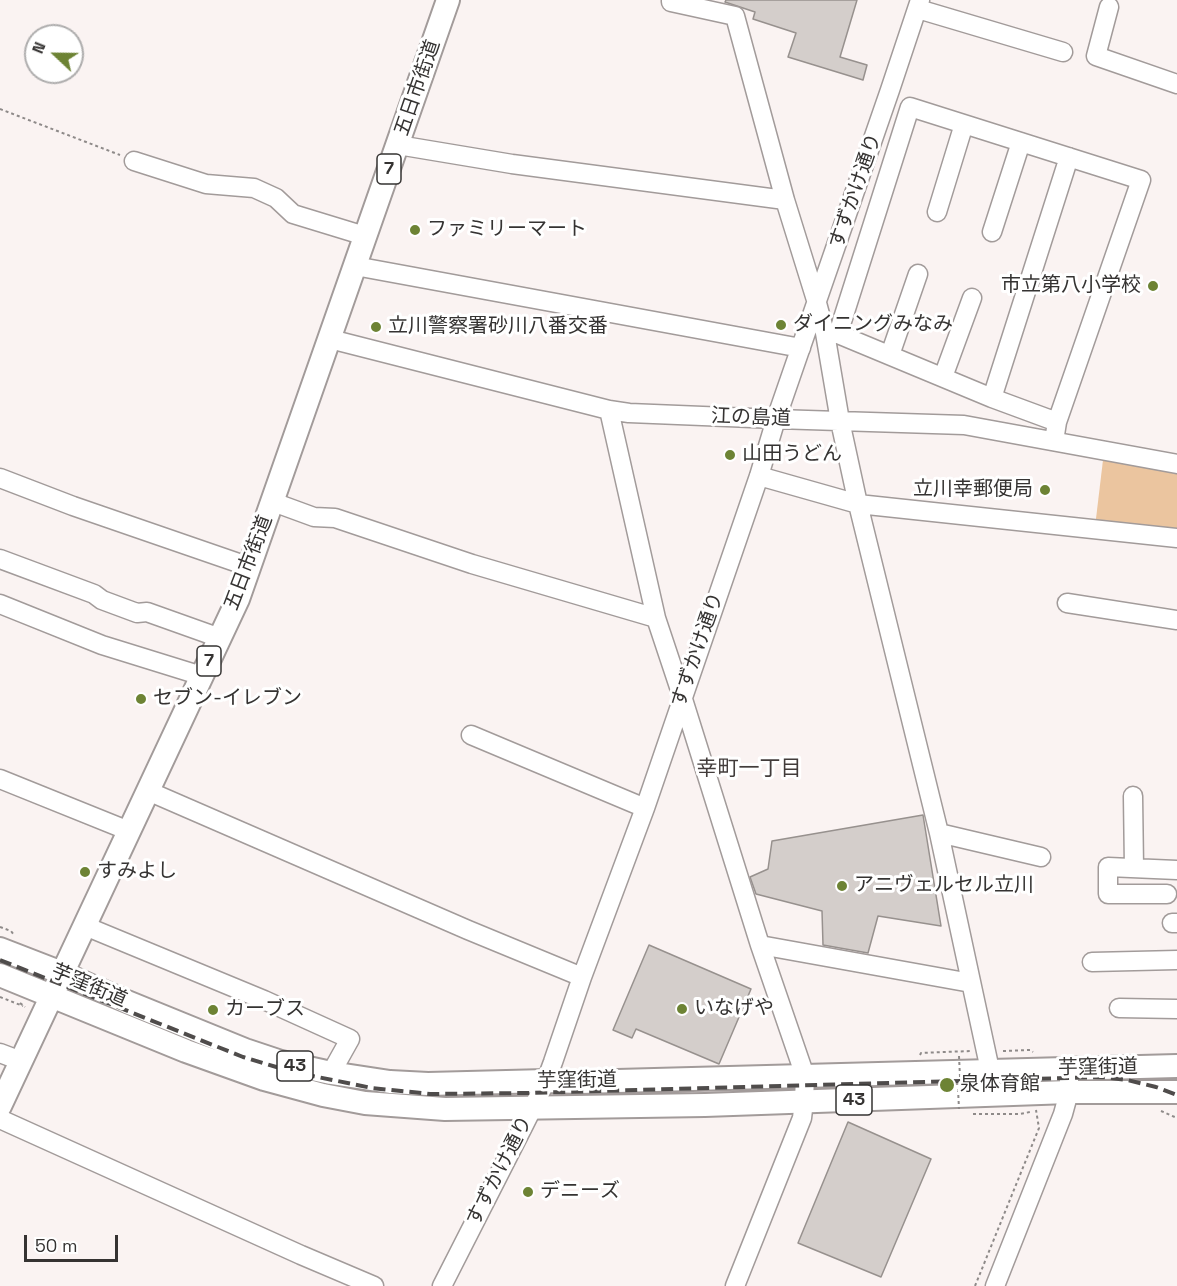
<!DOCTYPE html>
<meta charset="utf-8">
<style>
body{margin:0}
#map{position:relative;width:1177px;height:1286px;overflow:hidden;background:#faf3f2;font-family:"Space Grotesk",sans-serif}
canvas{display:block}
.north{position:absolute;left:24px;top:24px;width:60px;height:60px;box-sizing:border-box;background:#fff;border:2px solid #aeadad;border-radius:50%;rotate:292deg;font-size:16px;font-weight:700;line-height:24px;text-align:center;color:#353332}
.north::after{content:'';display:block;margin:auto;width:21px;height:27px;background:#6d8334;clip-path:polygon(50% 0,100% 100%,50% 72%,0 100%)}
.scale{position:absolute;left:24px;top:1235px;width:94px;height:27px;box-sizing:border-box;border:3px solid #353332;border-top:0;padding-left:8px;font-size:18px;line-height:21px;white-space:nowrap;color:#353332;-webkit-text-stroke:4px #fff;paint-order:stroke}
</style>
<div id="map">
<canvas width="1177" height="1286"></canvas>
<div class="north">N</div>
<div class="scale">50 m</div>
</div>
<script>
const g = document.querySelector('canvas').getContext('2d');
g.lineJoin = 'round';
function fill(path, color) {
  g.fillStyle = color;
  g.fill(path, 'evenodd');
}
function poly(rows) {
  const path = new Path2D();
  for (const r of rows) {
    path.moveTo(r[0], r[1]);
    for (let i = 2; i < r.length; i += 2) path.lineTo(r[i], r[i + 1]);
  }
  return path;
}
function trace(path, color, width, dash) {
  g.strokeStyle = color;
  g.lineWidth = width;
  g.lineCap = dash ? 'butt' : 'round';
  g.setLineDash(dash || []);
  g.stroke(path);
}
function label(font, color, halo, rows, align = 'center') {
  g.font = font + ' "Space Grotesk","Noto Sans JP",sans-serif';
  g.lineWidth = 6;
  g.setLineDash([]);
  g.textBaseline = 'middle';
  g.strokeStyle = halo;
  g.fillStyle = color;
  for (const [text, x, y, turn = 0] of rows) {
    g.save();
    g.translate(x, y);
    g.rotate((+turn || 0) * Math.PI / 180);
    g.textAlign = isNaN(turn) ? turn : align;
    if (halo) g.strokeText(text, 0, 0);
    g.fillText(text, 0, 0);
    g.restore();
  }
}
fill(poly([
 [1103,460,1177,473,1177,534,1095,527]
]), '#ebc59f');
const building = poly([
 [726,0,857,0,840,57,867,65,863,80,788,57,796,33,753,19,755,12,725,2,726,0],
 [923,815,941,926,878,916,868,953,823,945,822,911,756,894,750,877,768,869,772,841,923,815],
 [649,945,751,989,719,1064,636,1029,632,1038,613,1030,649,945],
 [848,1122,931,1159,881,1277,798,1243,848,1122]
]);
fill(building, '#d4cecb');
trace(building, '#97918e', 1.5);
const minor = poly([
 [671,0,671,2,735,16,785,200],
 [1109,7,1096,56,1177,84],
 [918,9,1063,52],
 [398,145,512,164,785,200,817,303,825,333,840,421,858,504,939,833,990,1070],
 [134,161,206,184,254,188,276,198,293,214,365,236],
 [937,212,964,124],
 [992,232,1021,142],
 [355,266,801,348],
 [330,339,609,410,629,413,776,419,964,425,1177,464],
 [890,355,918,274],
 [943,377,972,298],
 [992,398,1069,157],
 [1054,441,1057,422,1141,180,910,107,838,334,992,398,1057,422],
 [759,476,858,504,1177,538],
 [0,478,73,506,250,567],
 [273,502,314,517,335,518,472,564,656,618,609,410],
 [0,559,94,594,102,600,137,613,147,612,220,638],
 [1067,603,1177,620],
 [0,604,102,645,202,676],
 [656,618,682,696,760,945,805,1076,804,1101,802,1118,735,1286],
 [471,735,645,808],
 [0,779,129,831],
 [148,791,468,930,582,977],
 [1133,796,1134,868],
 [939,833,1041,857],
 [1167,894,1108,894,1108,867,1177,870],
 [1172,923,1177,923],
 [85,926,264,1000,350,1039,331,1073],
 [760,945,971,983],
 [1092,962,1177,960],
 [1119,1008,1177,1009],
 [0,1053,21,1061],
 [0,1119,301,1255,374,1286],
 [442,1286,524,1125,546,1081,553,1062,582,977,645,808,759,476,776,419,890,90,920,0],
 [995,1286,1063,1114,1069,1092,1069,1080]
]);
const major = poly([
 [0,949,62,973,127,1002,245,1050,281,1062,331,1073,390,1082,428,1084,546,1081,580,1082,1177,1066],
 [0,975,186,1051,264,1079,323,1095,365,1103,445,1109,705,1105,1069,1092,1177,1092],
 [0,1106,238,599,448,0]
]);
trace(minor, '#a29b9a', 21);
trace(major, '#a29b9a', 26);
trace(poly([
 [0,109,120,155],
 [0,927,11,931,14,935],
 [0,997,23,1006],
 [20,1003,25,1007],
 [1003,1051,1030,1050,1033,1052],
 [920,1055,921,1053,970,1051],
 [1161,1111,1177,1118],
 [973,1114,1020,1114,1030,1112],
 [975,1286,1039,1128,1036,1110]
]), '#8e8a89', 2, [3, 3]);
trace(minor, '#fff', 18);
trace(major, '#fff', 22);
trace(poly([
 [0,960,243,1057,293,1072,372,1088,430,1094,528,1093,1102,1077,1127,1080,1156,1087,1177,1095]
]), '#4f4c4b', 4, [12, 6]);
trace(poly([
 [959,1056,960,1077],
 [958,1089,959,1109]
]), '#8e8a89', 2, [3, 3]);
for (const [x, y, r, color] of [
 [415,230,6,"#6d8334"],
 [1153,286,6,"#6d8334"],
 [781,325,6,"#6d8334"],
 [376,327,6,"#6d8334"],
 [730,455,6,"#6d8334"],
 [1045,490,6,"#6d8334"],
 [141,699,6,"#6d8334"],
 [85,872,6,"#6d8334"],
 [842,886,6,"#6d8334"],
 [682,1009,6,"#6d8334"],
 [213,1010,6,"#6d8334"],
 [947,1085,8,"#6d8334"],
 [528,1192,6,"#6d8334"]
]) {
  const dot = new Path2D();
  dot.arc(x, y, r, 0, 2 * Math.PI);
  g.fillStyle = color;
  g.fill(dot);
  trace(dot, '#fff', 2);
}
for (const [x, y, w] of [
 [389,169,24],
 [209,661,24],
 [295,1066,36],
 [854,1100,36]
]) {
  const box = new Path2D();
  box.roundRect(x - w / 2, y - 15, w, 30, 4.5);
  g.fillStyle = '#fff';
  g.fill(box);
  trace(box, '#353332', 1.5);
}
label('bold 18px', '#353332', null, [
 ["7",389,169],
 ["7",209,661],
 ["43",295,1066],
 ["43",854,1100]
]);
label('20px', '#353332', '#fff', [
 ["五日市街道",418,88,-71],
 ["すずかけ通り",856,191,-71],
 ["江の島道",751,418,2],
 ["五日市街道",249,563,-69],
 ["すずかけ通り",698,650,-71],
 ["芋窪街道",89,986,23],
 ["芋窪街道",1098,1068,-1],
 ["芋窪街道",577,1081,-1],
 ["すずかけ通り",500,1171,-63]
]);
label('20px', '#353332', '#fff', [
 ["ファミリーマート",427,230],
 ["市立第八小学校",1141,286,"right"],
 ["ダイニングみなみ",793,325],
 ["立川警察署砂川八番交番",388,327],
 ["山田うどん",742,455],
 ["立川幸郵便局",1033,490,"right"],
 ["セブン-イレブン",153,699],
 ["すみよし",97,872],
 ["アニヴェルセル立川",854,886],
 ["いなげや",694,1009],
 ["カーブス",225,1010],
 ["泉体育館",960,1085],
 ["デニーズ",540,1192]
], 'left');
label('21px', '#423c3b', '#fff', [
 ["幸町一丁目",749,769]
]);
</script>
